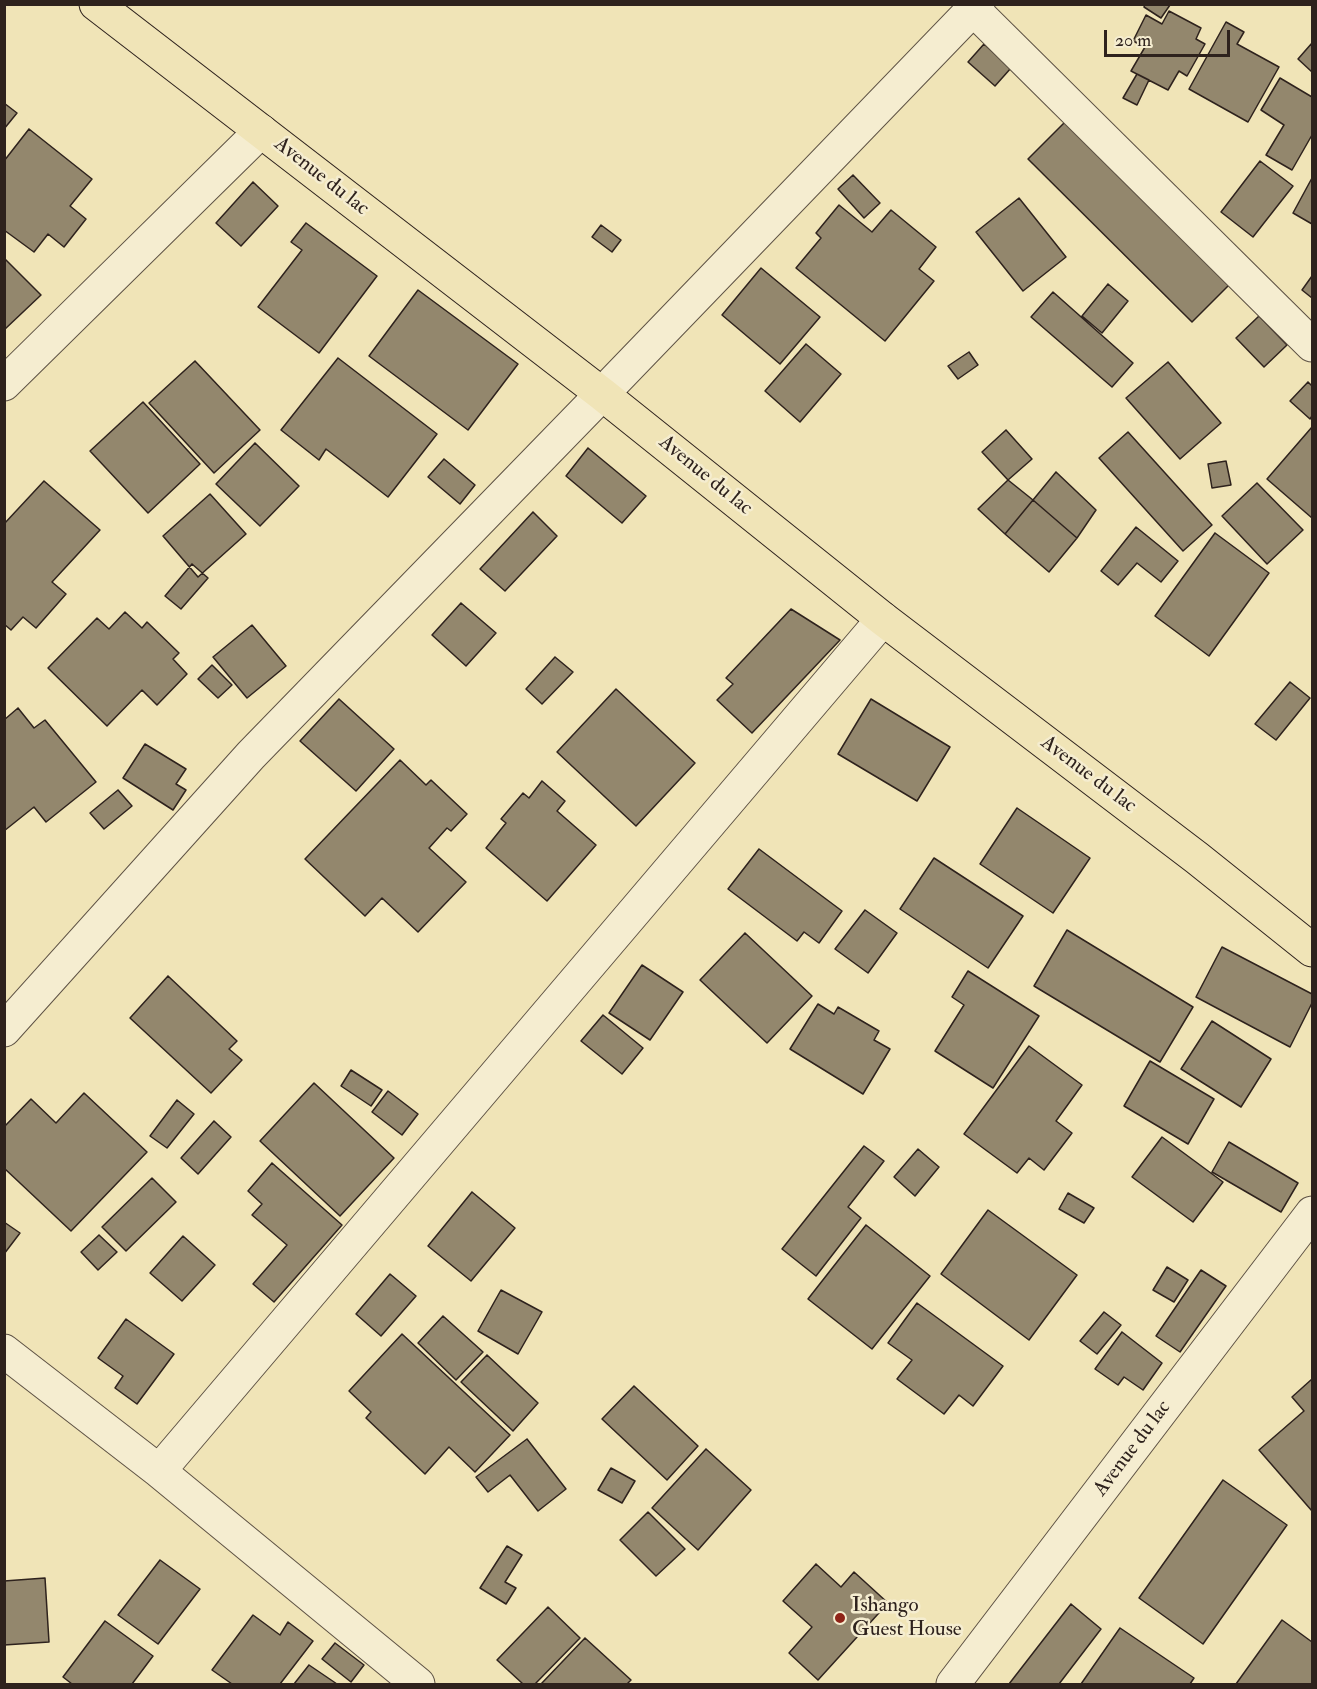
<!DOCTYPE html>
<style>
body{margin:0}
#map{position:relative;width:1317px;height:1689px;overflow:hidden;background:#f0e4b7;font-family:"IM FELL Double Pica",serif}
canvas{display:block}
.frame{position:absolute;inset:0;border:6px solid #2e221d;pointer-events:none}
.scale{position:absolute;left:1104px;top:30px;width:126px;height:27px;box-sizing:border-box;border:3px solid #2e221d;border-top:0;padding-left:8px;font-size:18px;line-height:21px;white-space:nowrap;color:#2e221d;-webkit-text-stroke:4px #f5edd0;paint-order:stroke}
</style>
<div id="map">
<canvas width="1317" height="1689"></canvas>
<div class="frame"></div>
<div class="scale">20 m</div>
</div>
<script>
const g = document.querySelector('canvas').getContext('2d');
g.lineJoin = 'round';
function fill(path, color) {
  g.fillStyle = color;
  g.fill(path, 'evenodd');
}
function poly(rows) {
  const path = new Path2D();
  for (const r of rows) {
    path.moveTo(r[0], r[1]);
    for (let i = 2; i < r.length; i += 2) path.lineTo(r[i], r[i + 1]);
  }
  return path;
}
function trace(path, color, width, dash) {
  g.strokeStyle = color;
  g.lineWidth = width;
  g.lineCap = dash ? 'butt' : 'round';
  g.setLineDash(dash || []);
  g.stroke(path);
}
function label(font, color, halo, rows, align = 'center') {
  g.font = font + ' "IM FELL Double Pica",serif';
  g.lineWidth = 5;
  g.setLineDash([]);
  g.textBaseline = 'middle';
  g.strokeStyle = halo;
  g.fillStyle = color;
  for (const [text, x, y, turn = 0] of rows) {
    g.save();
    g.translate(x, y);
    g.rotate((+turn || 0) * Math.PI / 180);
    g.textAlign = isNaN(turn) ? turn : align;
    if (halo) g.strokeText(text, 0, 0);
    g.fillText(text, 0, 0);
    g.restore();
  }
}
const building = poly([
 [1145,4,1169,4,1170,5,1161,18,1144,7,1145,4],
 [1169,11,1201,28,1196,39,1205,44,1187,76,1179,71,1168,90,1131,71,1145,47,1133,41,1146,15,1162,24,1169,11],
 [1226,22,1244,32,1237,44,1279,67,1248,122,1189,89,1226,22],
 [1312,43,1312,72,1298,59,1312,43],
 [984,44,1011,68,995,86,968,62,984,44],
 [1137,74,1149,80,1137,105,1123,98,1137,74],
 [1280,78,1312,97,1312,135,1292,170,1266,155,1284,125,1261,110,1280,78],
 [4,103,17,113,4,129,4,103],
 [1068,119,1232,282,1192,322,1028,159,1068,119],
 [29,129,92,179,70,206,86,219,64,247,48,234,34,252,4,230,4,161,29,129],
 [1260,161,1293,186,1253,237,1221,212,1260,161],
 [853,175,880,203,864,218,838,189,853,175],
 [1312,178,1312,224,1293,213,1312,178],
 [253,182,278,206,241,246,216,223,253,182],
 [1019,198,1066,257,1023,291,976,232,1019,198],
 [839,205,872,232,891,210,936,247,919,269,934,281,885,341,796,268,821,238,816,233,839,205],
 [306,223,377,276,319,353,258,307,302,250,291,242,306,223],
 [601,225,621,240,612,252,592,237,601,225],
 [4,258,41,295,4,330,4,258],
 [761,268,820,317,780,364,722,315,761,268],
 [1312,276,1312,298,1302,290,1312,276],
 [1108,284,1128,301,1102,333,1082,316,1108,284],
 [418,290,518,364,468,430,369,356,418,290],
 [1053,292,1133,363,1112,387,1031,317,1053,292],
 [1259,316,1287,345,1264,367,1236,338,1259,316],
 [806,344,841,374,800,422,765,391,806,344],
 [969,352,978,365,958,379,948,366,969,352],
 [338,358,437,434,388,497,326,449,319,460,281,430,338,358],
 [195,361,260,430,214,473,149,403,195,361],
 [1168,362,1221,423,1180,459,1126,398,1168,362],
 [1308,382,1312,386,1312,416,1310,419,1290,401,1308,382],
 [143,402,200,464,148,513,90,451,143,402],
 [1312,427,1312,518,1267,479,1312,427],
 [1006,430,1032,459,1008,480,982,452,1006,430],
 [1128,432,1212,525,1183,551,1099,458,1128,432],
 [255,443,299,486,260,526,216,484,255,443],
 [588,448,646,496,622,523,566,476,588,448],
 [444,459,475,485,460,504,428,477,444,459],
 [1226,461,1231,485,1212,488,1208,464,1226,461],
 [1056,472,1096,510,1077,538,1033,500,1056,472],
 [1008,480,1033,500,1005,534,978,509,1008,480],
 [44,481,100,530,52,582,66,594,36,628,23,617,11,630,4,624,4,524,44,481],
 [1257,483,1303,530,1267,564,1222,516,1257,483],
 [210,494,246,534,198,577,163,536,210,494],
 [1033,500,1077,538,1049,572,1005,534,1033,500],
 [533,512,557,536,505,591,480,569,533,512],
 [1136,527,1178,561,1161,582,1137,563,1118,585,1101,571,1136,527],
 [1215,533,1269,573,1209,656,1155,616,1215,533],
 [192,564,208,578,181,609,165,596,192,564],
 [461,603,496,633,466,666,432,635,461,603],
 [791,609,840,640,752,733,717,700,733,684,726,678,791,609],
 [125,612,142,628,147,622,179,653,173,659,187,674,157,705,142,690,107,726,48,668,97,618,109,629,125,612],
 [252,625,286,666,247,698,213,657,252,625],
 [555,657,573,672,542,704,526,689,555,657],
 [212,665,232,685,218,698,198,679,212,665],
 [1290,682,1310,698,1276,740,1255,724,1290,682],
 [616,689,695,763,636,826,557,752,616,689],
 [339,699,394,749,356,791,300,741,339,699],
 [871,699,950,747,917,801,838,754,871,699],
 [18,708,34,728,45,720,96,782,46,822,34,807,4,831,4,720,18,708],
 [145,744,186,769,176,784,186,790,173,810,123,778,145,744],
 [400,760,426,785,431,780,467,814,451,831,447,828,429,848,466,882,418,932,382,898,365,916,305,859,400,760],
 [542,781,565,801,557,811,596,845,547,901,486,848,506,823,501,819,523,793,529,798,542,781],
 [118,790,132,806,104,829,90,813,118,790],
 [1017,808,1090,858,1053,913,980,864,1017,808],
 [759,849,842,911,819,943,804,932,797,941,728,889,759,849],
 [934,858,1023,916,988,968,900,909,934,858],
 [865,910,897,933,868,973,835,949,865,910],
 [1067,930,1193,1007,1160,1062,1034,986,1067,930],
 [745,933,812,996,767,1043,700,980,745,933],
 [1222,947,1312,994,1312,1003,1290,1047,1196,997,1222,947],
 [642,965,683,992,650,1040,609,1013,642,965],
 [968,971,1039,1016,993,1088,935,1051,964,1005,952,997,968,971],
 [168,976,237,1041,229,1049,242,1060,211,1093,130,1018,168,976],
 [818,1004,834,1014,838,1007,879,1031,874,1040,890,1049,863,1094,790,1049,818,1004],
 [603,1015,643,1048,622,1074,581,1041,603,1015],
 [1212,1021,1271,1059,1241,1107,1181,1069,1212,1021],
 [1029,1046,1082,1085,1056,1121,1072,1133,1044,1170,1029,1158,1017,1173,964,1134,1029,1046],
 [1150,1061,1214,1099,1188,1144,1124,1106,1150,1061],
 [351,1070,382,1090,371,1106,341,1086,351,1070],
 [314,1083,394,1158,340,1216,260,1141,314,1083],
 [388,1091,418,1114,402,1135,372,1112,388,1091],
 [84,1093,147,1152,71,1231,4,1168,4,1127,31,1099,56,1123,84,1093],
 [177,1100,194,1114,167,1148,150,1136,177,1100],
 [214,1121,231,1137,198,1174,181,1158,214,1121],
 [1162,1137,1223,1182,1193,1222,1132,1177,1162,1137],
 [1229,1142,1298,1183,1281,1212,1212,1172,1229,1142],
 [864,1146,884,1161,848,1207,861,1218,816,1276,782,1249,864,1146],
 [918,1149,939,1167,915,1196,894,1177,918,1149],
 [272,1163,342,1225,274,1302,253,1284,287,1245,252,1215,262,1204,248,1191,272,1163],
 [152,1178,176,1202,126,1251,102,1227,152,1178],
 [472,1192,515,1228,471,1281,428,1246,472,1192],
 [1068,1193,1094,1208,1084,1223,1059,1209,1068,1193],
 [988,1210,1077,1275,1029,1340,941,1274,988,1210],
 [4,1222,20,1233,4,1254,4,1222],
 [866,1225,930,1276,872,1349,808,1299,866,1225],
 [99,1235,117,1252,98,1270,81,1252,99,1235],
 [183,1236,215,1265,182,1301,150,1273,183,1236],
 [1167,1267,1188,1280,1174,1302,1153,1290,1167,1267],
 [1201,1270,1226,1286,1180,1352,1156,1336,1201,1270],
 [390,1274,416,1296,381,1336,356,1314,390,1274],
 [501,1290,542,1312,518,1354,478,1331,501,1290],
 [917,1303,1003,1366,973,1406,959,1395,944,1414,897,1379,912,1360,888,1343,917,1303],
 [1104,1312,1121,1325,1097,1354,1080,1341,1104,1312],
 [443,1316,483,1352,456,1380,418,1343,443,1316],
 [126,1319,174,1354,137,1404,115,1388,123,1376,98,1358,126,1319],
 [1122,1332,1162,1363,1143,1390,1124,1377,1118,1385,1095,1369,1122,1332],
 [402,1334,510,1435,475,1472,449,1447,425,1474,366,1418,371,1412,349,1391,402,1334],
 [487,1355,538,1403,513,1431,461,1382,487,1355],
 [1312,1379,1312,1511,1259,1450,1304,1411,1292,1397,1312,1379],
 [634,1386,698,1446,667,1480,602,1419,634,1386],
 [527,1439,566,1489,538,1511,510,1475,488,1492,476,1477,527,1439],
 [706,1449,751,1490,698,1550,652,1508,706,1449],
 [611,1468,635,1481,622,1503,598,1490,611,1468],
 [1223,1480,1287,1525,1203,1644,1139,1598,1223,1480],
 [648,1512,685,1549,656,1576,620,1540,648,1512],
 [507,1546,522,1555,505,1582,516,1588,506,1604,480,1588,507,1546],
 [160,1560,200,1589,158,1644,118,1615,160,1560],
 [816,1564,841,1587,854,1572,888,1603,818,1680,789,1653,812,1627,783,1601,816,1564],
 [45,1578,49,1642,4,1645,4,1581,45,1578],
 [1071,1604,1101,1629,1059,1684,1009,1684,1071,1604],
 [548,1607,580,1638,535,1684,523,1684,497,1660,548,1607],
 [253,1615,280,1635,288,1622,313,1641,280,1684,232,1684,212,1670,253,1615],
 [1282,1620,1312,1642,1312,1684,1236,1684,1282,1620],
 [105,1621,153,1656,132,1684,72,1684,63,1677,105,1621],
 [1120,1628,1194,1678,1190,1684,1081,1684,1120,1628],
 [585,1638,631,1680,627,1684,541,1684,585,1638],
 [335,1643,364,1665,351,1682,322,1659,335,1643],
 [309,1665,337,1684,294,1684,309,1665]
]);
fill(building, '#93876d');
trace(building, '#2e221d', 1.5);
const minor = poly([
 [973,9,1312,345],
 [4,384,261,131],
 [4,1030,251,755,602,394,978,4],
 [4,1351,159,1471,418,1684],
 [159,1471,883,619],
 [953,1684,1312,1213]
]);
const major = poly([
 [96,4,602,394,883,619,1197,858,1312,950]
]);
trace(minor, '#5e5244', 35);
trace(major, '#2e221d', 35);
trace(minor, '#f5edd0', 33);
trace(major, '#f0e4b7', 33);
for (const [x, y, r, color] of [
 [840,1618,6,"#8f2418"]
]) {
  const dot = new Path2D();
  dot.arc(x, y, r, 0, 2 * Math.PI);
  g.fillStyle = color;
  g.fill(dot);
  trace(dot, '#f5edd0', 2);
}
label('21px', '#2e221d', '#f5edd0', [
 ["Avenue du lac",321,177,38],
 ["Avenue du lac",705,476,39],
 ["Avenue du lac",1088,775,37],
 ["Avenue du lac",1133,1449,-53]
]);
label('21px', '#2e221d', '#f5edd0', [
 ["Ishango",852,1606],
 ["Guest House",852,1630]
], 'left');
</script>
